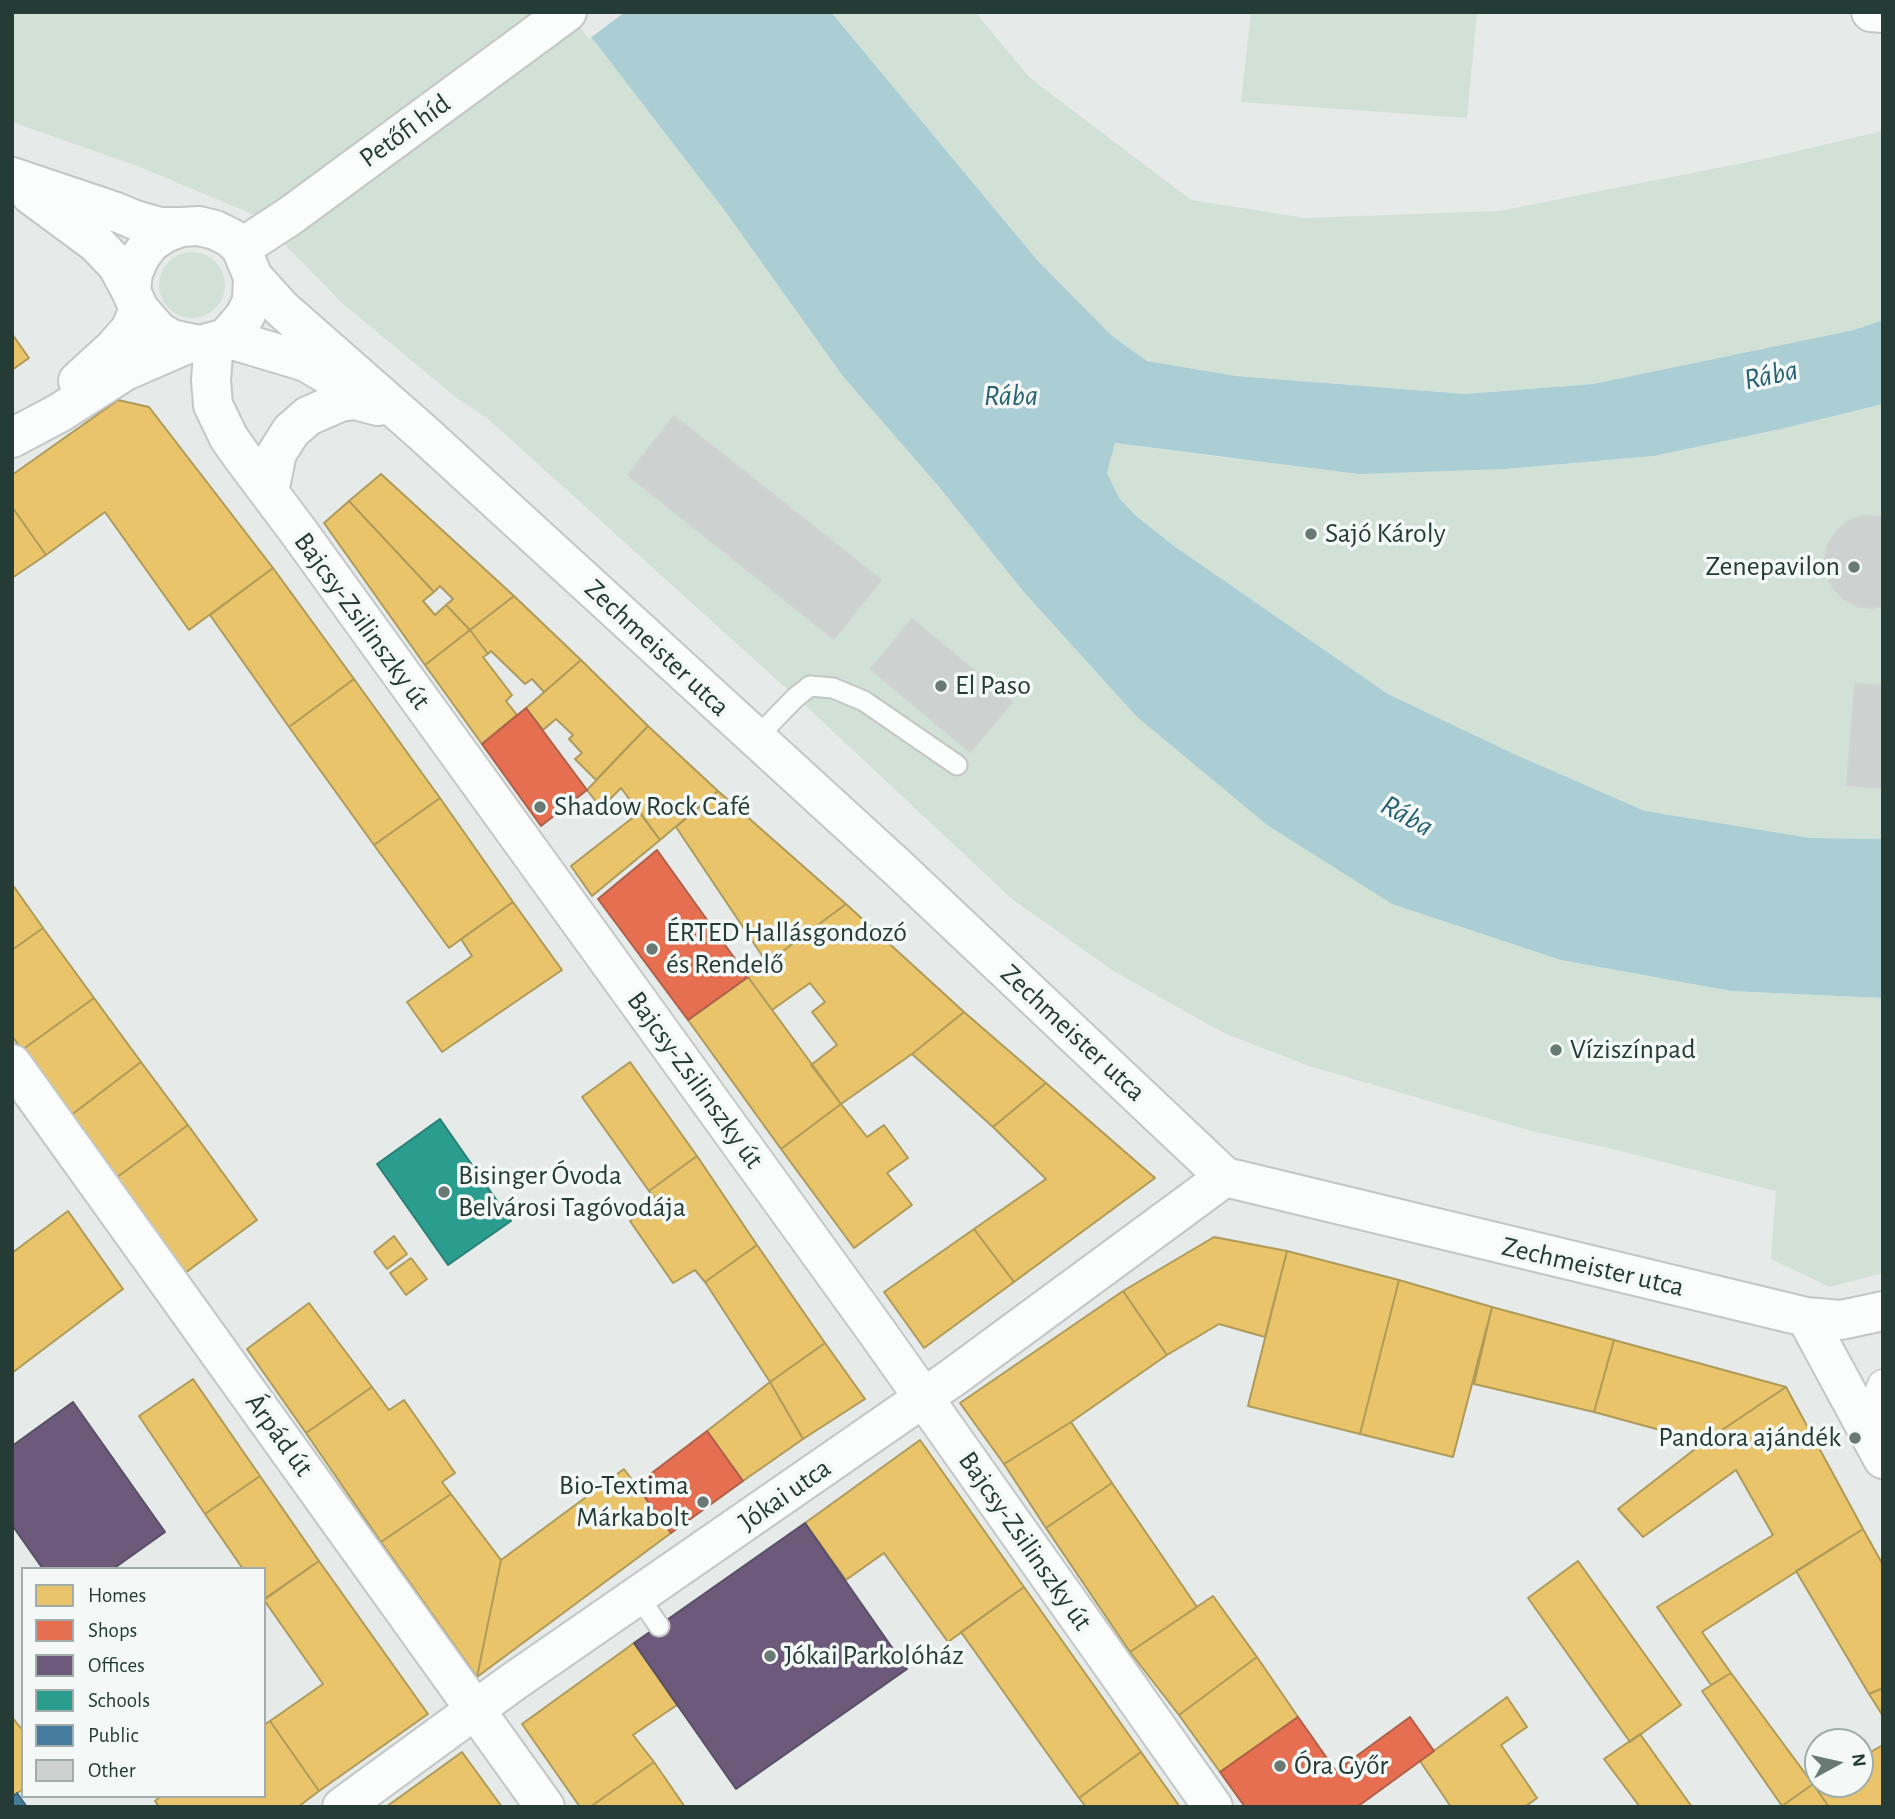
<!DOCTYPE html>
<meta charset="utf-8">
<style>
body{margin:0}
#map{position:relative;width:1895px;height:1819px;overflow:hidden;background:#e6eae8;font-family:"Alegreya Sans",sans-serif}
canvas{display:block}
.frame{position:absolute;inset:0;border:14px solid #253c36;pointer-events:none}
.legend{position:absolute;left:21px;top:1567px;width:245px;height:231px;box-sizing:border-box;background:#f4f9f7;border:2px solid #a1adaa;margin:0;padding:9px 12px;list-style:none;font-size:21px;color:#253c36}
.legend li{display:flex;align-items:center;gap:14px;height:35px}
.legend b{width:35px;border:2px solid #a1adaa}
.north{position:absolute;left:1804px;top:1728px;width:70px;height:70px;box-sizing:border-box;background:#f4f9f7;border:2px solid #a1adaa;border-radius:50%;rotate:82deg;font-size:19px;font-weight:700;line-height:28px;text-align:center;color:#253c36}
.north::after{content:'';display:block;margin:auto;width:24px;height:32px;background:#697974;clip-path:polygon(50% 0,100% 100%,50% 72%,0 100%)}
</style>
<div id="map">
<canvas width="1895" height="1819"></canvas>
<div class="frame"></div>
<ul class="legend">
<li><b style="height:19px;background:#e9c46a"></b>Homes</li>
<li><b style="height:19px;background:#e76f51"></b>Shops</li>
<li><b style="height:19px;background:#6d597a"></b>Offices</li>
<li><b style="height:19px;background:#2a9d8f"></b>Schools</li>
<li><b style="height:19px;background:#457b9d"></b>Public</li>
<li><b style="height:19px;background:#cdd1d0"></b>Other</li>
</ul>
<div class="north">N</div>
</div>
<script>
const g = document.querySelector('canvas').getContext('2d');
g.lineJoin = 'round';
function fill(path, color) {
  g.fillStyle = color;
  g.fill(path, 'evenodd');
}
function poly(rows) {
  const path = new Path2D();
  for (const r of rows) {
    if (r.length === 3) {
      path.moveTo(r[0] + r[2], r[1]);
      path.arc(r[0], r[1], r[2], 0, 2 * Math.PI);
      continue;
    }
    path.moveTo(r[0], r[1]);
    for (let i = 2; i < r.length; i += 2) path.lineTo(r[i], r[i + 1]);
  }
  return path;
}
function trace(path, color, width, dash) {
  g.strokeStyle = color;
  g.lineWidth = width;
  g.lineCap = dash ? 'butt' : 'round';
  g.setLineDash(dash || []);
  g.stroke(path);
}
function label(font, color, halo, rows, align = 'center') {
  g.font = font + ' "Alegreya Sans",sans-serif';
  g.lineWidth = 7;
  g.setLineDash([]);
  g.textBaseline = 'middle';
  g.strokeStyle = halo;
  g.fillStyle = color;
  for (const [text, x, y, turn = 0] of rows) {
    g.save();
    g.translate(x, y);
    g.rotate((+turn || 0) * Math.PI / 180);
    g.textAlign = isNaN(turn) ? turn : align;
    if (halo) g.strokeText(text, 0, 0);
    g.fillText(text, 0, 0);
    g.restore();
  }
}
fill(poly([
 [12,12,572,12,725,211,842,375,940,488,1023,591,1137,717,1267,825,1392,904,1561,960,1731,991,1883,998,1883,1273,1830,1287,1771,1259,1776,1191,1609,1148,1535,1132,1309,1066,1224,1033,1115,972,1012,899,808,708,486,417,458,399,341,302,257,216,140,167,12,122],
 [831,12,975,12,1030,78,1191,200,1305,218,1499,211,1763,159,1883,131,1883,320,1854,330,1593,384,1465,394,1236,376,1147,361,1111,335,1037,260],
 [1251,12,1477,12,1467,118,1241,102],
 [192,285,33],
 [1883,404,1883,839,1811,838,1645,811,1514,754,1388,694,1174,546,1136,516,1119,498,1107,474,1115,443,1227,458,1505,469,1654,456,1785,428]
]), '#d1e1d6');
fill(poly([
 [572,12,831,12,1037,260,1111,335,1147,361,1236,376,1465,394,1593,384,1854,330,1883,320,1883,404,1785,428,1654,456,1505,469,1359,474,1115,443,1107,473,1119,498,1136,516,1174,546,1388,694,1514,754,1645,811,1811,838,1883,839,1883,998,1731,991,1561,960,1392,904,1267,825,1137,717,1023,591,940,488,842,375,725,211]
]), '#abcdd4');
fill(poly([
 [568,12,625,12,589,39]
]), '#e6eae8');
const homes = poly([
 [12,334,29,358,12,370,12,334],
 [118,400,149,407,273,568,189,630,105,512,46,555,12,507,12,475,118,400],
 [381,474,514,596,470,630,446,605,453,599,440,586,434,592,349,501,381,474],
 [349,501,434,592,423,601,435,615,446,605,470,630,425,665,324,523,349,501],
 [12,507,46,555,12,578,12,507],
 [273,568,354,679,289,727,210,615,273,568],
 [514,596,581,660,544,692,532,679,525,684,491,651,488,654,470,630,514,596],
 [470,630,488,654,483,657,512,695,506,701,517,715,482,744,425,665,470,630],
 [581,660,648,726,596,780,575,759,582,753,569,739,573,735,556,719,543,730,526,708,581,660],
 [354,679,440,798,374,845,289,727,354,679],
 [648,726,718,791,660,840,621,788,601,808,587,790,648,726],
 [718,791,846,904,767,963,676,827,718,791],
 [440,798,513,902,449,948,374,845,440,798],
 [640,812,660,840,592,896,571,866,640,812],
 [12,884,43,928,12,950,12,884],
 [513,902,562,970,442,1052,407,1002,472,956,461,939,513,902],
 [846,904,964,1012,912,1054,841,1104,811,1065,837,1045,812,1012,825,1002,810,983,772,1010,748,977,846,904],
 [43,928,94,998,22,1050,12,1036,12,950,43,928],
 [748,977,841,1104,781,1149,688,1020,748,977],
 [94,998,141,1062,70,1116,22,1050,94,998],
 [964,1012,1046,1083,993,1127,912,1054,964,1012],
 [141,1062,188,1125,116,1178,70,1116,141,1062],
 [630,1062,697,1156,649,1191,582,1097,630,1062],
 [1046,1083,1155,1178,1014,1282,974,1229,1046,1179,993,1127,1046,1083],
 [841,1104,867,1137,884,1125,908,1158,887,1173,912,1205,854,1248,781,1149,841,1104],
 [188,1125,257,1220,185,1273,116,1178,188,1125],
 [697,1156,757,1245,705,1282,695,1270,673,1283,630,1221,659,1202,649,1191,697,1156],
 [68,1211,123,1289,12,1373,12,1253,68,1211],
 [974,1229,1014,1282,924,1348,884,1292,974,1229],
 [394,1236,407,1254,387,1269,374,1252,394,1236],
 [1214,1237,1287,1251,1265,1337,1219,1324,1167,1355,1123,1291,1214,1237],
 [757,1245,825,1343,770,1382,705,1282,757,1245],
 [1287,1251,1399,1280,1360,1434,1248,1406,1287,1251],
 [411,1258,427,1279,406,1295,390,1273,411,1258],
 [1399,1280,1492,1307,1453,1457,1360,1434,1399,1280],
 [1123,1291,1167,1355,1071,1422,1004,1464,960,1403,1123,1291],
 [309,1303,372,1387,306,1433,247,1349,309,1303],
 [1492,1307,1614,1340,1594,1412,1474,1384,1492,1307],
 [1614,1340,1786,1387,1704,1442,1594,1412,1614,1340],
 [825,1343,865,1399,803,1439,770,1382,825,1343],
 [193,1379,260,1476,205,1514,139,1416,193,1379],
 [770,1382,803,1439,743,1481,707,1431,770,1382],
 [372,1387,389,1410,404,1400,455,1473,442,1482,451,1494,381,1542,306,1433,372,1387],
 [1786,1387,1863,1529,1702,1632,1731,1673,1711,1685,1657,1607,1773,1535,1736,1470,1643,1537,1618,1509,1704,1442,1786,1387],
 [1071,1422,1112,1483,1046,1528,1004,1464,1071,1422],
 [920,1440,1024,1587,948,1642,884,1553,846,1580,805,1523,920,1440],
 [624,1469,671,1533,477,1677,501,1560,624,1469],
 [260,1476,319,1561,264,1599,264,1569,243,1569,205,1514,260,1476],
 [1112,1483,1197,1607,1130,1652,1046,1528,1112,1483],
 [451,1494,501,1560,477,1677,381,1542,451,1494],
 [1863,1529,1883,1565,1883,1688,1869,1694,1796,1571,1863,1529],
 [319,1561,428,1714,319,1791,270,1721,323,1684,264,1600,319,1561],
 [1578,1561,1681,1705,1630,1742,1528,1598,1578,1561],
 [1024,1587,1141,1752,1079,1798,961,1632,1024,1587],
 [1213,1596,1257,1657,1179,1715,1130,1652,1213,1596],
 [634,1643,677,1705,633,1735,654,1762,590,1807,580,1807,522,1724,634,1643],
 [1257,1657,1298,1717,1220,1772,1179,1715,1257,1657],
 [1731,1673,1813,1784,1782,1806,1702,1691,1731,1673],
 [1883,1688,1883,1716,1869,1694,1883,1688],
 [1507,1697,1527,1727,1501,1745,1537,1798,1525,1807,1451,1807,1420,1761,1507,1697],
 [12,1717,23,1731,23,1789,12,1797,12,1717],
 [270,1721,319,1791,298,1807,159,1807,155,1801,161,1796,264,1796,264,1725,270,1721],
 [1640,1734,1692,1807,1640,1807,1604,1759,1640,1734],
 [1883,1745,1883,1807,1829,1807,1813,1784,1818,1782,1818,1784,1860,1784,1860,1758,1883,1745],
 [462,1752,502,1807,386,1807,462,1752],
 [1141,1752,1180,1807,1086,1807,1079,1798,1141,1752],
 [654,1762,685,1807,590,1807,654,1762],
 [1813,1784,1829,1807,1782,1807,1782,1806,1813,1784]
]);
fill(homes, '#e9c46a');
trace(homes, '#ae9b5a', 2);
const shops = poly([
 [526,708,587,790,541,826,482,744,526,708],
 [657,850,748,977,688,1020,598,899,657,850],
 [707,1431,743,1481,671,1533,636,1485,707,1431],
 [1298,1717,1336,1771,1410,1717,1434,1751,1357,1807,1245,1807,1220,1772,1298,1717]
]);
fill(shops, '#e76f51');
trace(shops, '#ad6049', 2);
const offices = poly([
 [73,1402,165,1532,113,1569,43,1569,12,1525,12,1446,73,1402],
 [805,1523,907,1669,736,1789,634,1643,805,1523]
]);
fill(offices, '#6d597a');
trace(offices, '#575066', 2);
const schools = poly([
 [440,1119,511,1221,448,1265,377,1164,440,1119]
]);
fill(schools, '#2a9d8f');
trace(schools, '#288074', 2);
const public = poly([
 [17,1793,27,1807,12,1807,12,1797,17,1793]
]);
fill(public, '#457b9d');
trace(public, '#3b687e', 2);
const building = poly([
 [674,416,881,580,834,639,628,475,674,416],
 [1863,516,1883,517,1883,606,1872,608,1857,606,1844,599,1833,588,1826,574,1825,559,1828,544,1837,531,1848,521,1863,516],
 [912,619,1012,702,970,752,871,669,912,619],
 [1855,684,1883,686,1883,788,1847,785,1855,684]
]);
fill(building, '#cdd1d0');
trace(building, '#cfd3d1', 2);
const service = poly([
 [756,738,796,697,810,686,833,688,864,701,957,765],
 [638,1596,659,1626]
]);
const pedestrian = poly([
 [1883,1385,1880,1393,1883,1400]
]);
const minor = poly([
 [1871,12,1883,13],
 [253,277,282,309,423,433,897,867,1225,1177,1806,1317,1841,1320,1883,1311],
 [226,338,306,362,347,386],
 [214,342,211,380,213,405,229,438,241,455,298,531,877,1332,1213,1807],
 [78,381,113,349,130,330,139,309],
 [12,438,59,413,125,371,187,344],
 [269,492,277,453,291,431,308,416,340,402,355,400,378,406],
 [12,1064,545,1807],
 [1806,1317,1883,1459],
 [342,1807,513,1682,952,1378,1225,1177]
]);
const tertiary = poly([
 [12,177,116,212,135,220,160,227,181,227],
 [31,195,96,243,117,265,131,291],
 [199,226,215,230,231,238,241,248,253,277,252,301,245,316,226,338,200,345,171,339,158,331,139,309,131,291,133,273,140,257,150,243,165,233,181,227,199,226],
 [241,248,290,216,567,12]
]);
trace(service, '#c3c7c5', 23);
trace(pedestrian, '#c3c7c5', 33);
trace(minor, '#c3c7c5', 42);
trace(tertiary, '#c3c7c5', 42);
trace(service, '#fbfcfc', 19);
trace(pedestrian, '#fbfcfc', 30);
trace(minor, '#fbfcfc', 38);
trace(tertiary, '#fbfcfc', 38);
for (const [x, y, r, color] of [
 [1311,534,7,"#697974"],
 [1854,567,7,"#697974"],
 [941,686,7,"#697974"],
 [540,807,7,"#697974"],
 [652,949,7,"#697974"],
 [1556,1050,7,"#697974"],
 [444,1192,7,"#697974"],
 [1855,1438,7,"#697974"],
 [703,1502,7,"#697974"],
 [770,1656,7,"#697974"],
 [1280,1766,7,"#697974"]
]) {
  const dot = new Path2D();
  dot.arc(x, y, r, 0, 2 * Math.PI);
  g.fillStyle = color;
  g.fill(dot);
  trace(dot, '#f4f9f7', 2.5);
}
label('28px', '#253c36', '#f4f9f7', [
 ["Petőfi híd",405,131,-36],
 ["Bajcsy-Zsilinszky út",362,621,54],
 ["Zechmeister utca",657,648,43],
 ["Zechmeister utca",1073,1033,43],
 ["Bajcsy-Zsilinszky út",695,1080,54],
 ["Zechmeister utca",1593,1267,13],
 ["Árpád út",279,1435,54],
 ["Jókai utca",785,1495,-35],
 ["Bajcsy-Zsilinszky út",1025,1541,55]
]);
label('28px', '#253c36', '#f4f9f7', [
 ["Sajó Károly",1325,534],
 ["Zenepavilon",1840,567,"right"],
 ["El Paso",955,686],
 ["Shadow Rock Café",554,807],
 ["ÉRTED Hallásgondozó",666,933],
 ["és Rendelő",666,965],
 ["Víziszínpad",1570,1050],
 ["Bisinger Óvoda",458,1176],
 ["Belvárosi Tagóvodája",458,1208],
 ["Pandora ajándék",1841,1438,"right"],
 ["Bio-Textima",689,1486,"right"],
 ["Márkabolt",689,1518,"right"],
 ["Jókai Parkolóház",784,1656],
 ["Óra Győr",1294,1766]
], 'left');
label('italic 30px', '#266271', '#f4f9f7', [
 ["Rába",1771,375,-12],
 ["Rába",1011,396],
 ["Rába",1407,816,29]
]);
</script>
